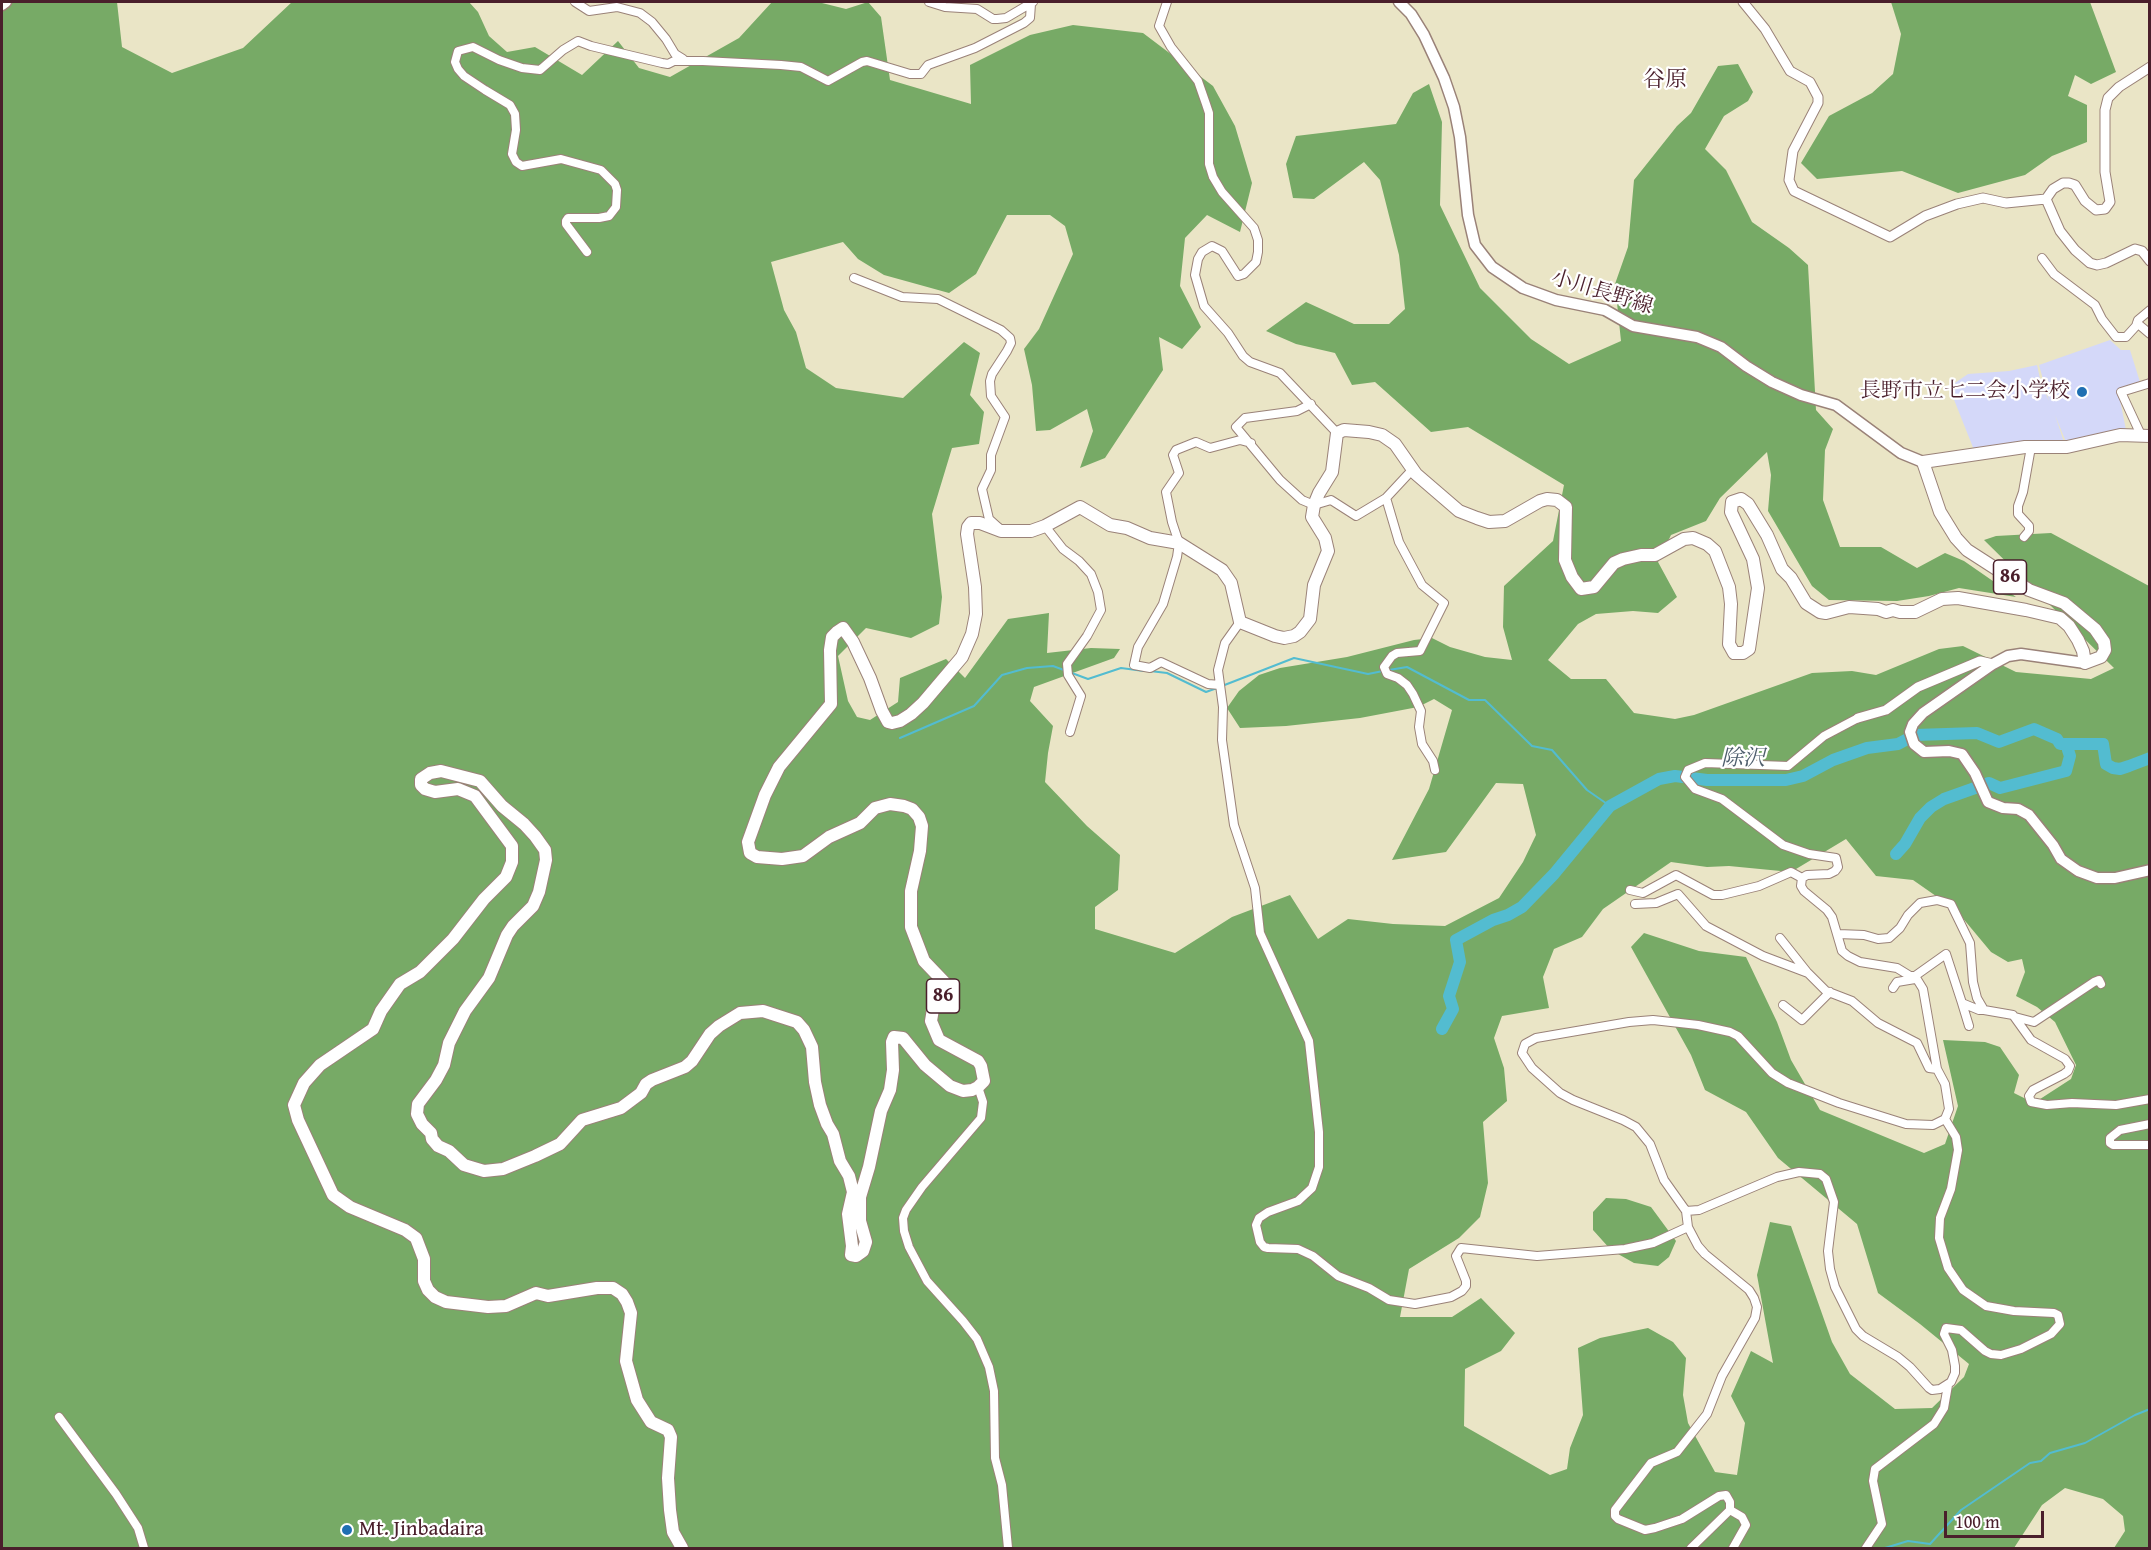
<!DOCTYPE html>
<meta charset="utf-8">
<style>
body{margin:0}
#map{position:relative;width:2151px;height:1550px;overflow:hidden;background:#eae5c6;font-family:"Gentium Book Plus",serif}
canvas{display:block}
.frame{position:absolute;inset:0;border:3px solid #4a1f2b;pointer-events:none}
.scale{position:absolute;left:1944px;top:1511px;width:100px;height:27px;box-sizing:border-box;border:3px solid #4a1f2b;border-top:0;padding-left:8px;font-size:18px;line-height:21px;white-space:nowrap;color:#4a1f2b;-webkit-text-stroke:4px #fff;paint-order:stroke}
</style>
<div id="map">
<canvas width="2151" height="1550"></canvas>
<div class="frame"></div>
<div class="scale">100 m</div>
</div>
<script>
const g = document.querySelector('canvas').getContext('2d');
g.lineJoin = 'round';
function fill(path, color) {
  g.fillStyle = color;
  g.fill(path, 'evenodd');
}
function poly(rows) {
  const path = new Path2D();
  for (const r of rows) {
    path.moveTo(r[0], r[1]);
    for (let i = 2; i < r.length; i += 2) path.lineTo(r[i], r[i + 1]);
  }
  return path;
}
function trace(path, color, width, dash) {
  g.strokeStyle = color;
  g.lineWidth = width;
  g.lineCap = dash ? 'butt' : 'round';
  g.setLineDash(dash || []);
  g.stroke(path);
}
function label(font, color, halo, rows, align = 'center') {
  g.font = font + ' "Gentium Book Plus","Noto Serif JP",serif';
  g.lineWidth = 4.5;
  g.setLineDash([]);
  g.textBaseline = 'middle';
  g.strokeStyle = halo;
  g.fillStyle = color;
  for (const [text, x, y, turn = 0] of rows) {
    g.save();
    g.translate(x, y);
    g.rotate((+turn || 0) * Math.PI / 180);
    g.textAlign = isNaN(turn) ? turn : align;
    if (halo) g.strokeText(text, 0, 0);
    g.fillText(text, 0, 0);
    g.restore();
  }
}
fill(poly([
 [2110,340,2121,350,2130,350,2140,382,2118,390,2126,430,2066,442,2055,415,2064,442,1974,450,1949,387,1968,374,2009,371,2037,365,2041,383,2049,401,2039,365]
]), '#d4d8f9');
fill(poly([
 [2,2,117,2,122,47,172,73,243,48,292,2,469,2,478,12,489,36,507,52,535,47,582,75,618,41,639,68,670,77,739,38,772,2,818,2,846,9,868,2,881,17,890,80,971,104,970,65,1030,35,1073,25,1143,33,1213,86,1235,126,1252,183,1240,232,1207,215,1185,238,1180,286,1201,327,1182,349,1159,337,1163,370,1105,458,1080,468,1093,431,1087,409,1050,430,1036,431,1032,385,1024,349,1039,329,1073,254,1065,226,1050,215,1007,215,976,274,949,293,884,275,858,259,843,242,771,262,784,310,796,332,806,368,836,388,903,398,964,342,980,353,970,395,984,412,979,444,952,448,932,514,942,597,939,624,911,638,866,628,838,656,848,701,857,717,870,720,898,702,900,678,946,659,965,678,1008,619,1049,613,1047,653,1091,648,1120,649,1114,658,1034,687,1030,701,1053,726,1048,753,1045,782,1087,826,1120,855,1118,890,1095,907,1095,929,1175,953,1232,917,1290,895,1318,939,1348,919,1393,924,1445,926,1499,898,1523,862,1536,835,1523,784,1496,783,1446,852,1392,860,1429,789,1452,710,1434,699,1418,707,1360,718,1286,726,1240,728,1227,708,1239,691,1259,675,1280,668,1347,657,1414,640,1432,638,1450,647,1485,657,1512,660,1503,627,1504,586,1553,541,1564,485,1468,427,1431,432,1375,382,1352,385,1335,353,1296,344,1266,331,1306,302,1354,324,1389,324,1405,309,1399,255,1380,180,1364,162,1314,199,1293,198,1286,164,1296,136,1396,124,1413,93,1429,84,1442,122,1440,205,1480,288,1531,339,1569,364,1621,341,1615,284,1628,247,1634,180,1677,126,1691,113,1718,66,1738,64,1753,92,1748,101,1724,116,1705,149,1726,170,1752,222,1789,248,1808,265,1816,410,1833,429,1825,450,1823,500,1840,547,1881,547,1917,568,1945,553,1964,561,2016,597,1959,588,1929,596,1897,601,1829,600,1812,586,1768,511,1771,475,1767,452,1720,498,1706,521,1671,535,1658,562,1677,597,1658,613,1633,611,1596,614,1578,624,1548,660,1571,679,1606,679,1634,713,1675,719,1694,715,1812,673,1852,671,1876,675,1939,649,1963,646,2016,672,2091,679,2114,668,1984,540,1996,536,2051,533,2149,586,2149,1548,2114,1548,2125,1531,2123,1516,2103,1499,2065,1488,2042,1505,2014,1548,2,1548],
 [1846,839,1876,876,1913,880,1956,910,1991,952,2008,962,2022,959,2025,972,2016,996,2037,1007,2055,1022,2076,1065,2071,1079,2034,1103,2014,1093,2019,1075,2000,1047,1985,1042,1943,1040,1958,1106,1945,1144,1924,1153,1820,1110,1791,1060,1777,1022,1746,957,1699,951,1644,933,1631,947,1691,1055,1705,1090,1746,1112,1778,1158,1857,1224,1878,1293,1920,1324,1969,1364,1964,1377,1932,1408,1895,1409,1850,1374,1832,1342,1791,1226,1770,1222,1757,1275,1773,1363,1751,1351,1731,1396,1745,1423,1737,1475,1715,1472,1688,1423,1683,1395,1686,1358,1673,1342,1648,1328,1600,1338,1578,1348,1583,1415,1570,1448,1567,1469,1550,1475,1464,1426,1465,1369,1501,1351,1515,1333,1481,1298,1452,1317,1400,1317,1409,1269,1459,1238,1480,1217,1488,1183,1483,1122,1507,1101,1504,1068,1494,1038,1502,1016,1549,1008,1543,977,1554,949,1582,937,1603,909,1671,862,1707,867,1729,866,1791,872],
 [1891,2,2090,2,2116,72,2091,84,2075,75,2068,96,2087,105,2087,142,2052,156,2025,175,1958,193,1902,171,1817,179,1801,163,1829,116,1872,93,1893,74,1901,34],
 [1606,1198,1626,1199,1651,1207,1676,1241,1669,1257,1658,1266,1634,1263,1611,1250,1593,1230,1593,1212]
]), '#7a6');
trace(poly([
 [1389,670,1407,667,1469,700,1485,700,1532,746,1552,750,1587,790,1610,806],
 [1150,671,1167,673,1206,692,1217,688],
 [1222,686,1294,658,1368,674,1383,671],
 [900,738,974,706,1002,675,1027,668,1053,666,1088,679,1121,668,1144,671],
 [1885,1548,1908,1541,1930,1544,1961,1510,2030,1463,2041,1461,2050,1453,2085,1443,2135,1415,2150,1409]
]), '#53bcd0', 2);
trace(poly([
 [1896,854,1905,844,1920,818,1931,807,1944,799,1989,783,2000,788,2066,771,2070,756,2068,750,2071,744],
 [1442,1029,1453,1009,1449,996,1460,962,1456,940,1493,920,1508,915,1522,907,1554,874,1610,806,1659,779,1675,776,1707,780,1786,780,1803,776,1833,760,1867,748,1898,744,1915,735,1977,733,1999,742,2034,729,2057,739,2060,744,2103,744,2106,764,2113,768,2120,769,2129,766,2150,758]
]), '#53bcd0', 12);
const minor = poly([
 [575,2,589,11,617,7,640,13,652,22,666,39,675,54,683,59],
 [929,2,945,7,977,9,993,19,997,19,1006,18,1033,2],
 [1167,2,1159,26,1171,47,1198,81,1206,104,1209,113,1209,164,1213,177,1222,192,1254,228,1258,240,1258,252,1256,262,1244,274,1238,276,1222,251,1212,246,1202,252,1198,259,1195,275,1204,306,1228,333,1243,356,1250,362,1280,373,1337,433],
 [587,252,566,224,566,221,568,218,599,218,609,216,616,207,617,190,615,184,601,170,561,159,522,166,516,162,512,154,516,130,515,114,510,105,485,90,464,76,458,69,455,62,458,51,473,47,499,60,522,68,540,70,563,50,578,41,591,46,662,63,668,64,674,61,703,61,781,65,801,67,828,81,862,62,867,61,910,74,921,74,928,65,975,48,1024,23,1030,18,1031,4],
 [2042,258,2054,274,2095,305,2102,319,2116,337,2126,337,2136,326,2138,320,2150,310],
 [854,278,902,297,938,299,1001,330,1010,338,1011,343,1007,351,992,374,990,381,991,396,1005,417,991,455,991,470,982,489,989,519,999,528],
 [2137,323,2150,334],
 [1311,404,1297,411,1245,418,1236,427,1280,480,1302,500,1314,505,1331,500,1356,516,1386,498,1413,469],
 [2141,435,2121,392,2150,383],
 [1386,498,1399,542,1422,585,1444,603,1420,651,1397,653,1392,656,1384,667,1387,674,1398,678,1407,685,1413,694,1421,711,1419,727,1422,744,1433,761,1435,770],
 [1045,526,1063,549,1079,561,1091,574,1098,592,1101,610,1087,636,1067,664,1068,675,1081,696,1070,732],
 [2024,537,2029,531,2029,526,2018,514,2018,506,2023,492,2031,447],
 [1240,622,1225,643,1218,670,1223,707,1222,740,1234,825,1255,888,1260,933,1309,1041,1319,1132,1319,1167,1312,1188,1298,1201,1268,1212,1259,1218,1256,1225,1260,1242,1264,1247,1268,1248,1298,1249,1313,1256,1338,1276,1369,1288,1389,1300,1415,1304,1451,1297,1462,1291,1466,1286,1466,1281,1456,1256,1461,1248,1537,1256,1625,1249,1653,1243,1688,1227],
 [1220,685,1208,684,1161,662,1150,668,1134,665,1138,647,1163,604,1177,557,1179,543,1172,522,1166,492,1179,473,1173,455,1176,450,1196,442,1210,448,1240,440,1251,443],
 [1630,890,1643,893,1676,875,1713,895,1722,895,1759,886,1791,872,1802,878],
 [1635,904,1656,903,1678,894,1706,926,1763,956,1808,973,1826,991,1852,1001,1878,1023,1917,1043,1929,1068,1937,1069],
 [1838,934,1864,935,1878,939,1889,938,1900,928,1908,915,1920,903,1937,900,1951,904,1970,943,1973,982,1977,998,1984,1010,2013,1015,2031,1040,2065,1059,2070,1066,2068,1071,2064,1074,2033,1090,2029,1096,2031,1102,2047,1105,2072,1103,2116,1105,2150,1099],
 [1780,938,1807,972],
 [1893,988,1897,982,1915,979,1915,976,1946,954,1962,1003,1979,1010,1984,1010],
 [1962,1003,1969,1026],
 [1783,1005,1802,1020,1830,992],
 [2015,1017,2034,1022,2094,982,2099,980,2101,984],
 [978,1087,983,1102,981,1118,922,1187,906,1210,903,1218,904,1231,909,1247,927,1281,963,1321,977,1339,989,1367,994,1391,995,1458,1002,1485,1008,1548],
 [2150,1124,2120,1130,2110,1138,2110,1143,2113,1145,2150,1145],
 [1686,1211,1699,1210,1777,1177,1799,1172,1820,1174,1826,1179,1834,1202,1828,1251,1830,1269,1835,1287,1856,1329,1863,1336,1898,1357,1910,1367,1929,1388,1932,1390,1940,1389,1951,1382,1955,1373,1955,1366,1952,1350,1944,1334,1946,1328,1961,1330,1985,1351,1991,1354,2001,1355,2021,1349,2051,1334,2060,1324,2058,1315,2054,1313,2014,1311,1986,1306,1963,1290,1948,1268,1939,1238,1940,1218,1951,1189,1958,1150,1956,1137,1945,1119],
 [59,1417,116,1494,138,1528,144,1548],
 [1730,1510,1742,1517,1746,1525,1733,1548],
 [1691,1548,1730,1510,1730,1502,1726,1495,1719,1496,1682,1519,1655,1528,1645,1530,1618,1519,1615,1516,1615,1510,1651,1463,1677,1452,1707,1414,1722,1376,1755,1318,1757,1307,1754,1298,1749,1290,1705,1254,1698,1246,1688,1227,1686,1211,1664,1180,1650,1144,1636,1127,1623,1120,1573,1100,1560,1093,1532,1068,1522,1053,1525,1044,1536,1038,1629,1022,1653,1020,1698,1025,1730,1032,1738,1036,1772,1073,1788,1083,1839,1103,1906,1124,1933,1125,1945,1119,1949,1109,1945,1084,1937,1069,1923,989,1915,976,1910,976,1897,968,1860,962,1848,956,1842,951,1832,917,1827,910,1804,891,1801,886,1802,878,1807,875,1829,874,1835,871,1838,867,1836,858,1809,854,1783,845,1722,799,1695,789,1685,777,1688,770,1705,763,1788,766,1824,736,1858,718],
 [1866,1548,1882,1524,1873,1481,1875,1469,1934,1424,1944,1408,1948,1385]
]);
const tertiary = poly([
 [1743,2,1765,29,1790,71,1810,82,1818,97,1818,103,1793,151,1789,180,1794,191,1890,237,1925,216,1957,204,1983,198,2006,203,2046,199],
 [2046,199,2053,189,2063,183,2069,183,2075,185,2085,201,2096,210,2105,209,2110,202,2105,172,2105,110,2108,98,2119,87,2150,67],
 [2046,199,2060,231,2075,250,2090,263,2097,265,2106,263,2135,249,2142,251,2150,261],
 [1858,718,1886,710,1918,687,1980,661,1993,664]
]);
const secondary = poly([
 [1399,2,1411,14,1424,35,1444,78,1454,107,1460,137,1468,215,1475,245,1492,267,1523,288,1556,300,1605,310,1633,326,1697,337,1721,347,1746,366,1772,382,1801,395,1836,405,1901,453,1923,462],
 [2,5,6,2],
 [2085,663,2021,654,2008,656,1993,664,1923,713,1913,724,1910,732,1914,744,1924,752,1949,751,1962,754,1975,773,1988,802,2003,808,2018,809,2029,815,2053,845,2061,859,2078,871,2097,878,2115,878,2150,870]
]);
const primary = poly([
 [682,1548,673,1532,670,1510,668,1478,671,1437,668,1430,651,1422,637,1400,626,1361,631,1313,627,1302,622,1294,613,1288,597,1288,548,1296,536,1293,506,1306,488,1307,446,1302,435,1297,428,1290,424,1281,424,1259,416,1238,405,1230,350,1207,333,1195,298,1120,294,1105,304,1083,320,1065,373,1029,381,1011,400,984,420,972,453,939,484,899,506,877,512,862,512,846,475,796,458,789,435,792,425,789,421,785,421,779,430,773,441,771,480,781,502,806,524,824,535,836,545,850,546,860,539,892,533,906,513,926,507,935,489,978,465,1011,449,1043,444,1065,436,1080,418,1104,417,1114,422,1124,431,1133,432,1139,438,1146,449,1151,464,1165,484,1171,503,1169,535,1156,560,1144,582,1120,621,1108,641,1093,646,1084,652,1080,685,1067,692,1061,710,1034,719,1026,740,1013,763,1011,797,1022,804,1030,812,1047,815,1082,820,1105,827,1124,833,1134,840,1161,849,1176,853,1192,848,1214,852,1246,851,1255,856,1256,863,1251,866,1242,860,1221,860,1197,869,1167,881,1111,890,1090,893,1070,892,1042,894,1037,903,1038,925,1065,950,1086,963,1091,972,1090,978,1087,984,1081,981,1066,978,1061,939,1040,931,1021,933,1009,945,993,946,984,924,961,911,927,911,891,920,851,922,826,919,817,912,809,904,806,890,804,875,808,860,823,829,837,803,856,782,859,757,857,750,853,748,842,765,795,779,767,831,704,830,650,832,637,837,632,843,628,853,642,870,678,882,711,888,722,892,723,900,721,911,714,923,703,962,657,972,634,976,614,975,587,967,534,968,527,971,523,980,523,1001,531,1031,531,1045,526,1080,507,1110,525,1127,528,1150,538,1179,543,1222,570,1231,583,1240,622,1275,636,1284,638,1294,636,1300,632,1310,619,1314,585,1328,551,1325,538,1312,517,1314,505,1319,493,1332,472,1337,433,1344,430,1369,432,1382,435,1395,444,1416,474,1459,511,1477,518,1489,522,1505,521,1540,501,1547,499,1557,500,1566,507,1565,560,1572,577,1581,589,1594,587,1614,563,1623,559,1641,555,1655,555,1684,539,1693,538,1707,544,1715,551,1729,587,1731,604,1729,644,1734,653,1743,653,1749,649,1758,588,1753,559,1731,512,1732,502,1741,499,1748,504,1767,535,1782,569,1791,578,1806,603,1820,612,1826,613,1849,607,1878,609,1886,612,1893,610,1900,612,1915,612,1942,599,1958,598,2026,610,2060,618,2069,626,2078,640,2083,651,2085,663,2101,657,2105,650,2104,642,2095,629,2064,603,2029,590,1967,550,1956,538,1940,512,1923,462,2025,447,2067,447,2120,435,2150,436]
]);
trace(minor, '#9a8278', 10);
trace(tertiary, '#9a8278', 11);
trace(secondary, '#9a8278', 13);
trace(primary, '#9a8278', 14);
trace(minor, '#fff', 8);
trace(tertiary, '#fff', 9);
trace(secondary, '#fff', 10);
trace(primary, '#fff', 12);
for (const [x, y, r, color] of [
 [2082,392,6,"#1f6fb2"],
 [347,1530,6,"#1f6fb2"]
]) {
  const dot = new Path2D();
  dot.arc(x, y, r, 0, 2 * Math.PI);
  g.fillStyle = color;
  g.fill(dot);
  trace(dot, '#fff', 2);
}
for (const [x, y, w] of [
 [2010,577,33],
 [943,996,33]
]) {
  const box = new Path2D();
  box.roundRect(x - w / 2, y - 17, w, 34, 4.5);
  g.fillStyle = '#fff';
  g.fill(box);
  trace(box, '#4a1f2b', 1.5);
}
label('bold 20px', '#4a1f2b', null, [
 ["86",2010,577],
 ["86",943,996]
]);
label('21px', '#4a1f2b', '#fff', [
 ["小川長野線",1602,293,17]
]);
label('21px', '#4a1f2b', '#fff', [
 ["長野市立七二会小学校",2070,392],
 ["Mt. Jinbadaira",359,1530,"left"]
], 'right');
label('22px', '#4a1f2b', '#fff', [
 ["谷原",1665,80]
]);
label('italic 22px', '#4e5e6d', '#fff', [
 ["除沢",1743,759]
]);
</script>
